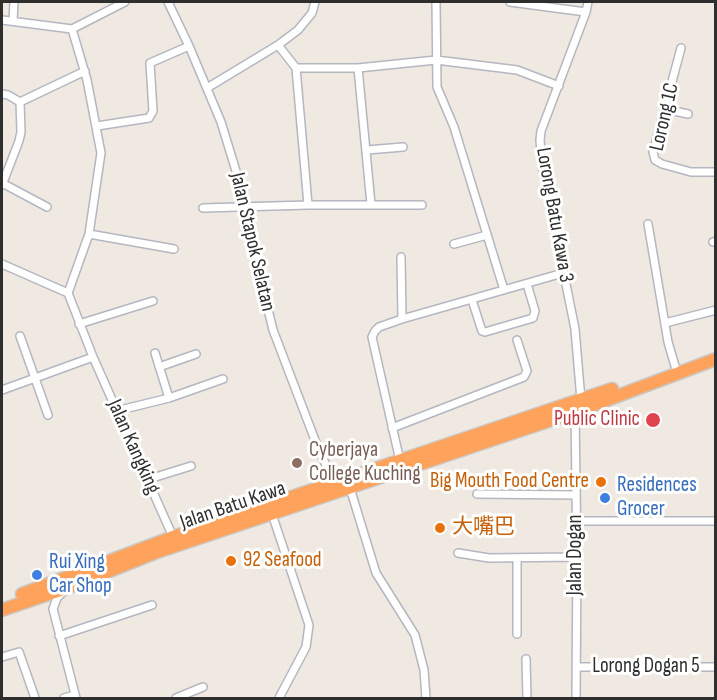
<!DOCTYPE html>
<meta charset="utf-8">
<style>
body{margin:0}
#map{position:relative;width:717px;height:700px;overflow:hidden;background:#efe9e1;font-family:"Sofia Sans Condensed",sans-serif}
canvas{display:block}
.frame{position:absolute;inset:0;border:3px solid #2e2e2e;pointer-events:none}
</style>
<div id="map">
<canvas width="717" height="700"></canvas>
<div class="frame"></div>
</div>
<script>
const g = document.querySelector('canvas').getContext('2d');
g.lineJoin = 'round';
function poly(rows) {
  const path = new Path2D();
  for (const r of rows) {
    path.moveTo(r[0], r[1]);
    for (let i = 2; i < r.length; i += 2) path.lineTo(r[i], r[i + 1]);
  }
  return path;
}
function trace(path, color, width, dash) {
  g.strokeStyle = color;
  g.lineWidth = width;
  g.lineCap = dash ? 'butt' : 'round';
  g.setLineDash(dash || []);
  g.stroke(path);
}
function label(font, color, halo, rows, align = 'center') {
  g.font = font + ' "Sofia Sans Condensed","Noto Sans SC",sans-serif';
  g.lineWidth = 6;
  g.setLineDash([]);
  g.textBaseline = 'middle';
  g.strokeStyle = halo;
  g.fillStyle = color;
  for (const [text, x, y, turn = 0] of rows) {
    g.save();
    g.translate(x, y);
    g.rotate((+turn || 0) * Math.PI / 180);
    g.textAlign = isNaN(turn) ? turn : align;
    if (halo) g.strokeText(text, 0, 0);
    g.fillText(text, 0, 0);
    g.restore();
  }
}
const street = poly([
 [168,2,189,46,221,122,247,207,255,256,273,330,318,448,334,482],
 [436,2,437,87,454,127,504,290],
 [510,2,586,12],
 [2,20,72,29],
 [13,21,14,2],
 [72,29,87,80,101,153,89,234,68,293,93,357,173,537],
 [72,29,125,2],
 [278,45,296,68,358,68,436,60,517,70,559,86],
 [681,48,653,152,655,160,662,164,691,172,716,172],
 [296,68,308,205],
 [358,68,371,204],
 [207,88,278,45,298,30,312,13,315,2],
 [2,94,8,95,20,102],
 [20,102,85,71],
 [665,109,688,114],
 [97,126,149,118,153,111,150,63,189,46],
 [367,150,403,147],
 [2,183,47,207],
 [2,185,19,141,21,132,20,102],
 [203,208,308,205,422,205],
 [648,224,668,342,675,366],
 [89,234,174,249],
 [713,242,716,241],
 [454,244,487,235],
 [401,257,402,319],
 [2,264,68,293],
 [472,300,482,331,485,332,533,318,535,311,527,284],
 [665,323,716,310],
 [79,324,153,301],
 [20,336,48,415],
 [155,353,169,398],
 [159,367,196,354],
 [2,390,93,357],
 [581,400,575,329,542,165,540,140,541,131,586,12,588,2],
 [116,411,169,398,223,379],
 [575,412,577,557,576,698],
 [392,428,524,377,527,371,517,340],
 [400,461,372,337,375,331,379,327,402,319,563,273],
 [149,479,191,466],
 [350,488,376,573,415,635,424,670,426,698],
 [477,494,576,495],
 [272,514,309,625,306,647,279,698],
 [577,521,716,521],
 [458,553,489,558,577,557],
 [64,591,57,598,53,609,76,698],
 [517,634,517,559],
 [59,636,152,605],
 [2,657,19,652,35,698],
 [526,659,527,698],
 [576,667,716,667],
 [64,698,75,695],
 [176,698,203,687]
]);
const highway = poly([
 [22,594,173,537,612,389],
 [2,610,69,587,157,552,575,412,716,359]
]);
trace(street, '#b4b7c1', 10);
trace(highway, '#c9c9c9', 15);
trace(street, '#fff', 7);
trace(highway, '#ffa35c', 12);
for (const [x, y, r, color] of [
 [653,420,8,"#e0444e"],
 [297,463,6,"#8d6e63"],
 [601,482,6,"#e8710a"],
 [605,498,6,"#3f7fe0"],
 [440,528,6,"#e8710a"],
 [231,561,6,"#e8710a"],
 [37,575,6,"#3f7fe0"]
]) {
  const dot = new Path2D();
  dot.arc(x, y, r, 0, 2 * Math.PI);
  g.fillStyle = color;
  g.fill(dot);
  trace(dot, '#fff', 2);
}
label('21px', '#2e2e2e', '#fff', [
 ["Lorong 1C",665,117,-77],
 ["Lorong Batu Kawa 3",554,215,80],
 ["Jalan Stapok Selatan",252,242,77],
 ["Jalan Kangking",133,447,66],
 ["Jalan Batu Kawa",233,506,-19],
 ["Jalan Dogan",576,555,-90],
 ["Lorong Dogan 5",646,667]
]);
label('21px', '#be3a42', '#fff', [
 ["Public Clinic",640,420]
], 'right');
label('21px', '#785e54', '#fff', [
 ["Cyberjaya",309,451],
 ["College Kuching",309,475]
], 'left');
label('21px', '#c56008', '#fff', [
 ["Big Mouth Food Centre",589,482,"right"],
 ["大嘴巴",452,528],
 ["92 Seafood",243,561]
], 'left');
label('21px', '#366cbe', '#fff', [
 ["Residences",617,486],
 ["Grocer",617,510],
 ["Rui Xing",49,563],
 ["Car Shop",49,587]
], 'left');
</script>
